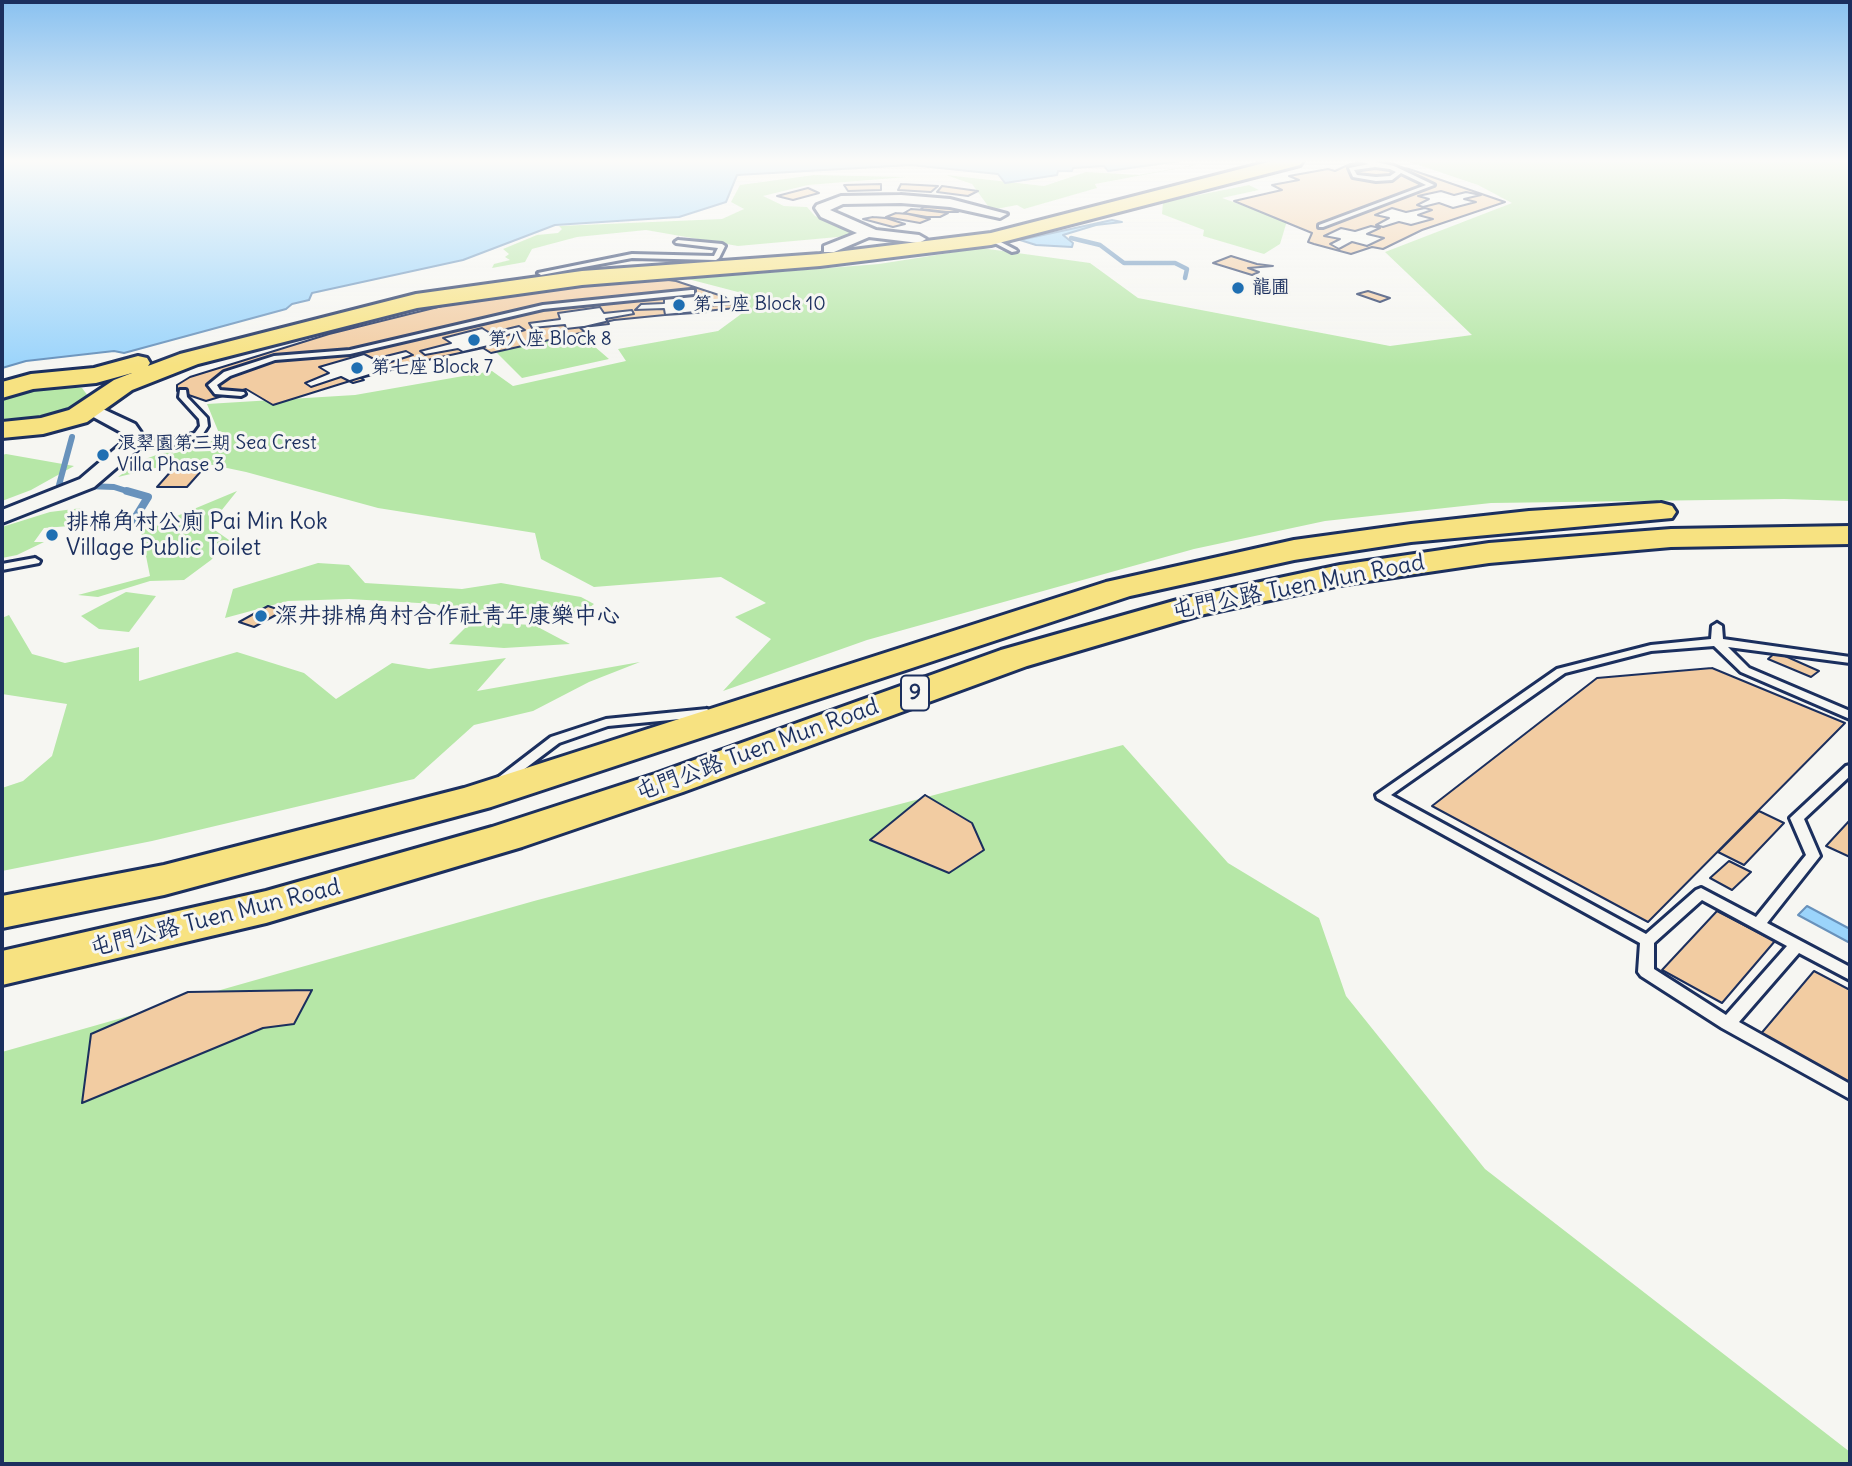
<!DOCTYPE html>
<meta charset="utf-8">
<style>
body{margin:0}
#map{position:relative;width:1852px;height:1466px;overflow:hidden;background:#f6f6f2;font-family:Delius,sans-serif}
canvas{display:block}
.frame{position:absolute;inset:0;border:4px solid #1b2f5e;pointer-events:none}
</style>
<div id="map">
<canvas width="1852" height="1466"></canvas>
<div class="frame"></div>
</div>
<script>
const g = document.querySelector('canvas').getContext('2d');
g.lineJoin = 'round';
function fill(path, color) {
  g.fillStyle = color;
  g.fill(path, 'evenodd');
}
function poly(rows) {
  const path = new Path2D();
  for (const r of rows) {
    path.moveTo(r[0], r[1]);
    for (let i = 2; i < r.length; i += 2) path.lineTo(r[i], r[i + 1]);
  }
  return path;
}
function trace(path, color, width, dash) {
  g.strokeStyle = color;
  g.lineWidth = width;
  g.lineCap = dash ? 'butt' : 'round';
  g.setLineDash(dash || []);
  g.stroke(path);
}
function label(font, color, halo, rows, align = 'center') {
  g.font = font + ' Delius,"LXGW WenKai TC",sans-serif';
  g.lineWidth = 6;
  g.setLineDash([]);
  g.textBaseline = 'middle';
  g.strokeStyle = halo;
  g.fillStyle = color;
  for (const [text, x, y, turn = 0] of rows) {
    g.save();
    g.translate(x, y);
    g.rotate((+turn || 0) * Math.PI / 180);
    g.textAlign = isNaN(turn) ? turn : align;
    if (halo) g.strokeText(text, 0, 0);
    g.fillText(text, 0, 0);
    g.restore();
  }
}
fill(poly([
 [1407,161,1850,161,1850,501,1784,499,1491,503,1325,521,1194,549,867,640,723,691,771,639,735,617,766,603,721,577,594,587,541,559,535,533,378,508,246,472,189,460,118,477,140,461,178,447,172,454,221,438,207,404,355,395,492,371,513,386,626,361,618,349,718,331,748,309,748,300,738,292,688,279,879,264,981,248,1090,263,1138,298,1390,346,1472,335,1385,252,1512,203,1478,185],
 [1212,162,1095,184,1097,188,1024,209,1017,205,991,210,972,184,946,175,1044,186,1086,172,1139,175],
 [814,175,907,177,808,185,763,196,784,206,807,207,815,216,849,229,849,236,738,246,646,230,577,237,532,249,525,262,492,268,494,264,510,260,505,257,509,254,503,249,537,235,558,233,562,229,559,226,722,219,744,209,731,202,740,185],
 [1249,185,1259,190,1222,198,1287,221,1280,244,1264,254,1203,236,1204,230,1162,214,1163,202],
 [579,333,609,359,522,378,494,350],
 [58,385,82,388,88,396,75,408,47,417,2,419,2,399,27,389],
 [2,455,6,454,74,466,31,490,2,501],
 [237,491,209,526,229,540,211,560,184,580,150,581,98,597,78,595,150,576,141,531],
 [82,508,91,516,83,525,44,528,34,542,44,542,17,555,2,558,2,527,50,512],
 [318,563,349,565,365,583,462,589,501,583,581,597,594,604,576,618,452,611,436,604,349,599,288,601,225,618,233,589],
 [126,592,156,596,129,632,99,629,81,616],
 [9,615,32,654,65,663,139,647,139,681,237,652,304,673,336,699,392,663,429,669,506,658,477,691,640,662,589,682,533,711,474,725,414,779,152,841,2,871,2,788,23,781,52,756,67,704,2,694,2,618],
 [471,622,534,625,570,644,504,648,449,644],
 [1123,745,1228,863,1319,918,1346,996,1485,1169,1850,1452,1850,1464,2,1464,2,1052,534,901]
]), '#b6e7a7');
const water = poly([
 [2,161,1180,161,1108,171,1104,166,1073,168,1072,171,1058,171,1057,175,1005,183,998,174,911,165,737,175,726,202,679,217,555,225,463,260,312,293,309,300,292,304,286,309,124,353,114,351,26,361,2,368,2,161],
 [1112,220,1122,222,1096,225,1063,235,1073,243,1072,247,1036,245,1020,240,1112,220],
 [1807,906,1850,929,1850,943,1798,915,1807,906]
]);
fill(water, '#9bd4fb');
trace(water, '#6892bc', 2);
trace(poly([
 [1071,238,1100,245,1124,263,1175,263,1187,269,1185,278]
]), '#6892bc', 4.5);
trace(poly([
 [72,437,59,485,114,487,133,493]
]), '#6892bc', 6);
trace(poly([
 [127,491,148,497,132,523]
]), '#6892bc', 8);
const building = poly([
 [1377,162,1409,169,1505,202,1422,230,1383,249,1372,247,1351,254,1314,244,1308,242,1312,233,1234,201,1282,190,1272,185,1299,180,1289,176,1328,169,1335,171,1350,164,1377,162],
 [881,184,881,190,848,191,844,185,881,184],
 [901,184,938,186,931,192,898,190,901,184],
 [942,186,978,191,968,196,937,192,942,186],
 [808,188,819,193,793,200,777,196,808,188],
 [1441,191,1454,195,1466,192,1481,195,1464,199,1476,202,1453,208,1439,203,1423,207,1417,205,1429,199,1418,196,1441,191],
 [926,205,939,205,964,207,958,212,946,212,921,209,926,205],
 [1392,208,1406,212,1425,208,1432,210,1418,215,1433,219,1411,225,1399,222,1383,227,1376,225,1389,218,1375,215,1392,208],
 [911,209,924,210,948,213,940,217,927,217,904,213,911,209],
 [896,213,908,214,930,219,920,223,886,217,896,213],
 [873,217,886,218,905,224,893,227,863,219,873,217],
 [1371,226,1380,228,1367,234,1384,238,1367,246,1352,242,1339,249,1330,244,1340,239,1324,236,1341,228,1355,231,1371,226],
 [1231,256,1257,264,1273,266,1248,268,1259,272,1252,275,1213,263,1231,256],
 [653,278,676,281,725,297,736,308,614,320,580,328,585,332,491,353,483,348,395,367,273,405,246,389,206,401,177,391,177,385,190,377,329,334,446,305,528,292,653,278],
 [1368,291,1390,298,1380,302,1357,294,1368,291],
 [705,295,706,301,725,300,733,301,734,304,706,306,707,312,695,313,665,315,664,309,635,310,641,304,664,303,664,297,705,295],
 [600,307,604,313,632,310,634,314,606,319,609,324,566,329,565,325,532,328,529,323,560,319,558,313,600,307],
 [519,326,525,330,498,338,505,342,463,352,458,349,425,355,420,351,451,343,443,338,482,328,490,333,519,326],
 [406,351,413,355,385,364,395,369,361,378,364,380,353,383,341,377,311,387,305,383,329,373,319,367,364,354,374,359,406,351],
 [173,469,203,469,187,487,157,487,173,469],
 [268,606,283,611,254,627,239,622,268,606],
 [1776,652,1819,671,1811,677,1768,659,1776,652],
 [1712,668,1845,723,1648,922,1432,806,1597,678,1712,668],
 [925,795,972,823,984,850,949,873,870,840,925,795],
 [1759,811,1784,823,1744,865,1718,852,1759,811],
 [1850,820,1850,857,1826,846,1850,820],
 [1729,861,1751,872,1732,890,1710,878,1729,861],
 [1717,911,1775,941,1722,1003,1662,970,1717,911],
 [1814,971,1850,990,1850,1087,1759,1036,1814,971],
 [312,990,294,1024,263,1028,82,1103,91,1034,188,992,312,990]
]);
fill(building, '#f2cca2');
trace(building, '#1b2f5e', 2);
const service = poly([
 [1358,161,1371,161,1394,166,1434,185,1323,227,1319,227,1319,225,1426,185,1401,173,1392,180,1376,181,1353,177,1349,168,1369,164,1358,161],
 [1375,167,1390,169,1396,172,1390,176,1376,177,1357,175,1354,170,1375,167],
 [991,237,1016,250,1017,251,1012,252,989,240,988,239,991,237],
 [678,240,722,244,725,246,719,258,716,260,632,258,541,275,538,273,632,254,714,256,718,248,676,243,675,242,678,240],
 [691,290,694,290,694,294,543,309,350,354,275,360,230,376,217,385,220,390,244,392,245,394,241,396,215,394,208,385,224,372,274,356,350,350,543,305,691,290],
 [180,390,186,390,187,397,207,418,208,426,201,437,177,445,127,448,126,446,130,443,176,439,195,433,200,426,199,419,179,397,180,390],
 [35,558,40,561,39,563,2,570,2,564,35,558],
 [1717,623,1722,626,1723,639,1850,657,1850,663,1728,647,1749,668,1850,711,1850,719,1741,672,1714,646,1651,651,1565,673,1391,795,1646,934,1696,890,1701,888,1756,917,1806,855,1790,818,1846,766,1850,765,1850,776,1804,819,1820,856,1767,923,1850,967,1850,980,1799,953,1739,1022,1850,1084,1850,1099,1722,1028,1641,976,1638,972,1640,943,1377,798,1376,795,1557,669,1651,645,1711,639,1712,626,1717,623],
 [1702,900,1787,946,1726,1015,1654,969,1654,943,1702,900],
 [707,709,713,713,711,716,608,726,559,743,502,786,492,786,491,783,551,737,606,719,707,709]
]);
const minor = poly([
 [901,195,950,199,1007,214,1000,218,950,207,901,203,843,204,830,210,876,230,919,235,926,239,919,243,869,237,834,252,824,252,824,246,857,233,821,217,815,208,817,205,841,196,901,195],
 [92,404,135,424,142,434,137,450,94,487,2,523,2,510,80,479,121,444,121,432,86,413,83,409,86,405,92,404]
]);
const primary = poly([
 [1272,161,1303,161,1300,165,991,245,820,266,582,285,417,308,198,364,132,390,87,422,43,434,2,438,2,422,41,418,69,410,114,380,132,373,96,383,33,389,2,398,2,382,31,374,94,368,138,356,147,358,150,363,148,366,180,354,416,294,582,271,820,254,991,233,1272,161]
]);
const motorway = poly([
 [1661,503,1672,506,1676,512,1672,518,1411,542,1294,560,1130,596,491,807,164,895,2,928,2,896,164,865,464,788,1106,582,1294,540,1411,524,1529,511,1661,503],
 [1850,526,1850,544,1671,547,1489,563,1340,585,1200,615,1027,666,683,792,522,847,266,923,2,985,2,951,266,891,492,827,655,774,1001,650,1181,599,1340,565,1489,543,1671,529,1850,526]
]);
trace(service, '#1b2f5e', 6);
trace(minor, '#1b2f5e', 6);
trace(primary, '#1b2f5e', 6);
trace(motorway, '#1b2f5e', 6);
fill(service, '#f6f6f2');
fill(minor, '#f6f6f2');
fill(primary, '#f7e281');
fill(motorway, '#f7e281');
const sky = g.createLinearGradient(0, 0, 0, 366);
sky.addColorStop(0, '#89c1f0');
sky.addColorStop(0.44, '#fbfbf9');
sky.addColorStop(1, '#fbfbf900');
g.fillStyle = sky;
g.fillRect(0, 0, 1852, 366);
for (const [x, y, r, color] of [
 [1238,288,7,"#1f6fb2"],
 [679,305,7,"#1f6fb2"],
 [474,340,7,"#1f6fb2"],
 [357,368,7,"#1f6fb2"],
 [103,455,7,"#1f6fb2"],
 [52,535,7,"#1f6fb2"],
 [261,616,7,"#1f6fb2"]
]) {
  const dot = new Path2D();
  dot.arc(x, y, r, 0, 2 * Math.PI);
  g.fillStyle = color;
  g.fill(dot);
  trace(dot, '#f6f6f2', 2.5);
}
label('19px', '#1b2f5e', '#f6f6f2', [
 ["龍圃",1252,288],
 ["第十座 Block 10",693,305],
 ["第八座 Block 8",488,340],
 ["第七座 Block 7",371,368],
 ["浪翠園第三期 Sea Crest",117,444],
 ["Villa Phase 3",117,466]
], 'left');
for (const [x, y, w] of [
 [915,693,28]
]) {
  const box = new Path2D();
  box.roundRect(x - w / 2, y - 17.5, w, 35, 5);
  g.fillStyle = '#f6f6f2';
  g.fill(box);
  trace(box, '#1b2f5e', 2);
}
label('bold 21px', '#1b2f5e', null, [
 ["9",915,693]
]);
label('23px', '#1b2f5e', '#f6f6f2', [
 ["排棉角村公廁 Pai Min Kok",66,522],
 ["Village Public Toilet",66,548],
 ["深井排棉角村合作社青年康樂中心",275,616]
], 'left');
label('23px', '#1b2f5e', '#f6f6f2', [
 ["屯門公路 Tuen Mun Road",1298,587,-11],
 ["屯門公路 Tuen Mun Road",757,750,-20],
 ["屯門公路 Tuen Mun Road",215,918,-14]
]);
</script>
